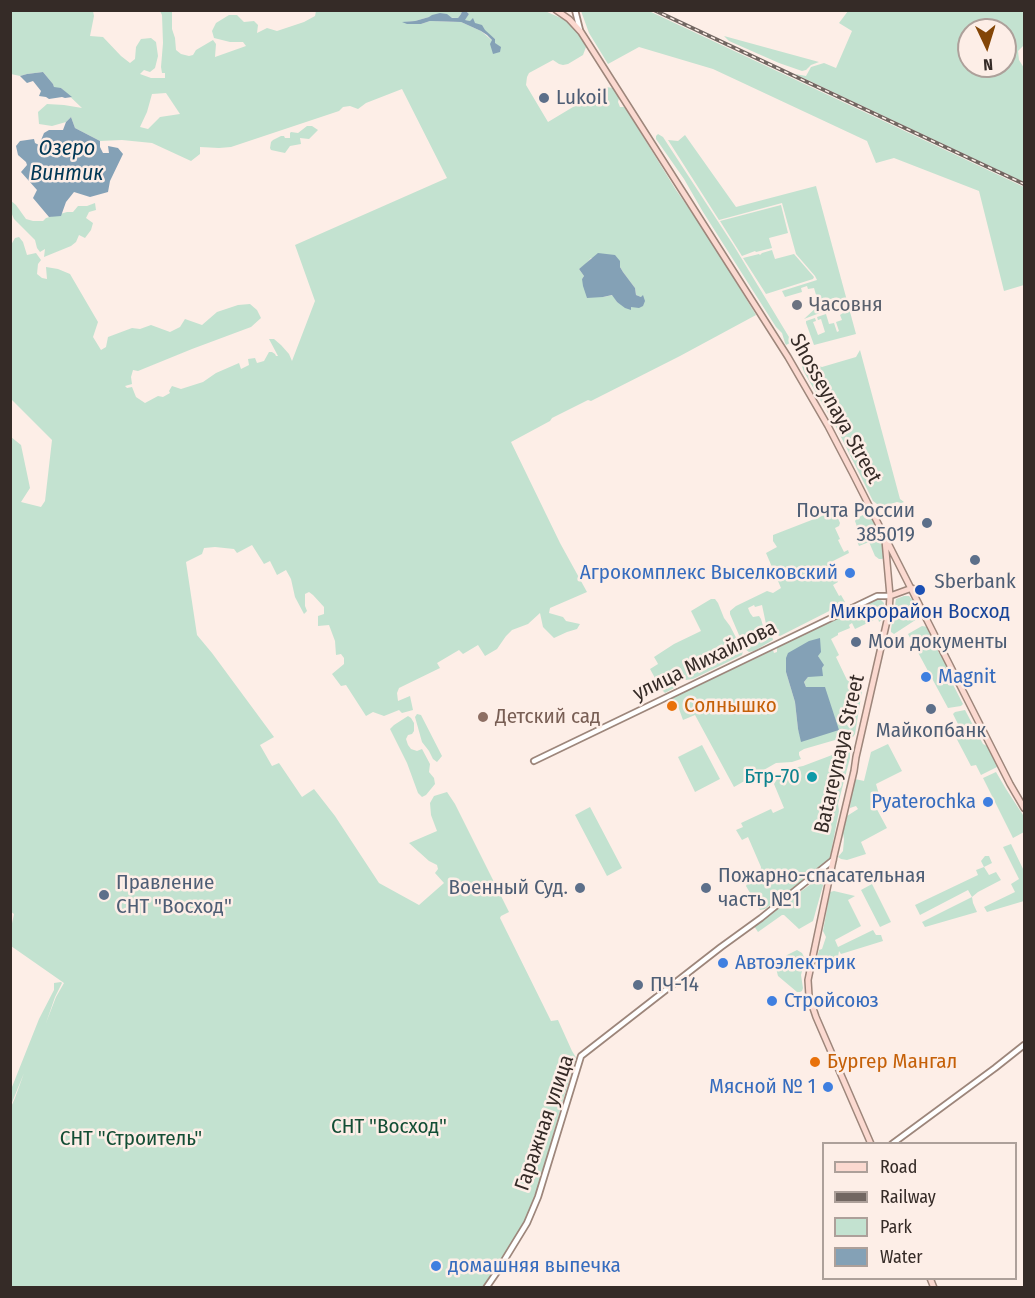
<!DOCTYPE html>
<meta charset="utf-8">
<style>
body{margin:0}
#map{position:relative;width:1035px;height:1298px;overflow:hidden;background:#fdeee7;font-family:"Fira Sans Condensed",sans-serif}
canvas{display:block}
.frame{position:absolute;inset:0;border:12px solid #352b27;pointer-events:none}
.legend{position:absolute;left:822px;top:1142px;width:195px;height:138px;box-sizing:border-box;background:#fdeee7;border:2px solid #ada09a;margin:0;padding:8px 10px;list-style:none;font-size:18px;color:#352b27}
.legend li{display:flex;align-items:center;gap:12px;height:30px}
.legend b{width:30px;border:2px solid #ada09a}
.north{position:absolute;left:957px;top:18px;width:60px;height:60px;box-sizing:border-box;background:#fdeee7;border:2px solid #ada09a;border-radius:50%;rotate:176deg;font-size:16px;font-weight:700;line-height:24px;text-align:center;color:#352b27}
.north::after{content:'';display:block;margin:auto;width:21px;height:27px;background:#834506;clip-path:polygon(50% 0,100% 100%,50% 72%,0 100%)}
</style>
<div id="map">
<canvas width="1035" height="1298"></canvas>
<div class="frame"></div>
<ul class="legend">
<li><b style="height:8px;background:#fbd9d0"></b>Road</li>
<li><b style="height:8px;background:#726762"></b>Railway</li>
<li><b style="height:16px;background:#c3e2d0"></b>Park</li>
<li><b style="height:16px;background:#84a1b6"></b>Water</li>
</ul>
<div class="north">N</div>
</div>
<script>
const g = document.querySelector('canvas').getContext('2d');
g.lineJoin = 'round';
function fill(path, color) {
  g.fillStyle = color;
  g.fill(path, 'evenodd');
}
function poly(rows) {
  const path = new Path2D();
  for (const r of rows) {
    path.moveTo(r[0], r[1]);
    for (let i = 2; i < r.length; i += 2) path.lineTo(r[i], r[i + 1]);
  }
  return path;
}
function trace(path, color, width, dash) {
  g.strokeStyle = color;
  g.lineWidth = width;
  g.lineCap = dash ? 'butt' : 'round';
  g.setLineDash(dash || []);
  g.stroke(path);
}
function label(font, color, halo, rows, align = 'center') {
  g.font = font + ' "Fira Sans Condensed",sans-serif';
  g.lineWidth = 5;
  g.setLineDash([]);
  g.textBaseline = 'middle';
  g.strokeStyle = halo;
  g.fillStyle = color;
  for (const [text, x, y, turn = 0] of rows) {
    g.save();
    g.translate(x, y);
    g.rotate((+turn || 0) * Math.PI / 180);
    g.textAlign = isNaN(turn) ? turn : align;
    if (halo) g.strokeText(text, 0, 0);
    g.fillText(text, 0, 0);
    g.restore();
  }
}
fill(poly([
 [11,11,93,11,94,16,90,36,103,37,121,56,130,63,135,59,136,47,141,39,151,38,156,42,158,56,155,68,150,72,144,70,140,74,151,78,165,78,165,73,162,73,161,67,163,43,162,15,160,11,173,11,172,11,172,29,175,38,176,50,181,54,189,56,193,55,196,50,213,40,216,44,215,57,246,46,243,42,230,42,214,38,212,31,216,23,229,15,237,15,244,22,254,21,258,25,257,33,267,28,277,31,304,22,315,16,316,11,462,11,461,14,458,18,429,17,415,21,405,22,421,24,430,21,461,22,481,31,495,43,495,39,484,30,470,21,464,20,469,14,466,11,545,11,563,19,572,26,578,32,586,47,583,55,568,64,563,65,559,64,553,60,529,73,527,77,526,85,548,122,603,89,606,87,613,88,619,98,618,102,620,107,624,107,626,109,676,190,707,234,756,315,680,356,591,401,588,400,552,418,550,421,511,442,560,543,587,592,550,608,549,613,563,617,566,621,580,624,577,629,567,632,554,638,543,627,540,613,528,624,512,630,506,636,497,649,485,656,478,645,463,654,459,650,437,663,440,668,399,688,397,693,398,701,410,696,413,710,402,713,399,710,384,716,373,712,366,716,346,685,341,686,332,674,344,664,344,658,341,654,336,655,335,641,329,625,318,626,318,616,324,614,324,607,313,595,309,592,305,594,305,606,307,611,304,614,295,597,291,579,286,570,277,575,270,561,264,564,252,545,237,553,234,549,215,547,204,548,202,554,186,562,197,635,212,653,274,737,260,745,272,766,279,763,302,797,314,789,335,816,379,883,419,905,444,883,435,873,438,869,437,865,429,861,409,843,437,831,431,815,430,803,434,796,447,792,455,804,509,912,501,916,500,918,551,1021,558,1020,572,1051,577,1059,571,1074,563,1100,553,1135,555,1138,527,1223,486,1287,11,1287,11,1107,15,1098,24,1073,11,1105,10,1092,39,1019,54,990,54,983,61,982,62,983,55,997,46,1023,56,997,64,983,11,946,11,928,14,914,10,911,11,437,21,445,30,488,21,502,41,507,45,501,52,440,11,399,11,245,15,238,19,237,23,242,27,255,36,253,41,260,38,264,37,274,42,278,47,279,46,267,58,269,70,274,98,322,93,337,101,350,106,347,108,337,132,328,140,329,151,325,170,332,180,327,185,319,202,325,217,312,238,305,250,304,257,310,261,318,251,327,192,349,138,371,133,370,131,377,132,384,125,386,127,388,132,387,136,397,145,403,158,396,163,397,170,393,169,391,172,386,181,389,203,382,216,373,239,363,241,369,249,365,248,359,255,358,257,363,264,361,269,352,272,352,275,354,276,356,278,356,269,339,274,339,281,345,289,354,292,361,315,301,295,245,447,178,402,89,366,103,358,109,350,106,343,107,339,111,231,147,219,148,200,147,200,154,191,161,152,143,122,140,100,141,75,128,71,117,66,122,52,126,39,124,38,112,47,104,64,105,82,108,61,88,54,88,53,84,43,72,27,74,20,76,11,74],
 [166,93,180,114,160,117,148,129,140,127,147,112,152,94],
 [591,258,620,261,620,267,623,272,635,288,636,295,641,297,643,295,631,307,617,302,613,295,603,297,582,279,584,276,579,269,585,265],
 [581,11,649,11,1024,187,1024,285,1004,291,979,191,894,158,876,163,867,141,713,69,639,47,608,64,589,33],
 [848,11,1024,11,1024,45,1018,51,1019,60,1024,68,1024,182,795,74,806,76,811,67,824,63,836,68,852,31,839,23],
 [969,30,1005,30,1005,66,969,66],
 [724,36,819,62,811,65,806,70,802,71,779,63,729,41],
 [307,126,312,126,318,130,309,139,300,138,301,144,290,146,285,153,271,150,270,148,271,142,273,140,281,136,284,136,285,138,290,138,290,133,291,132,298,133],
 [658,134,663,137,734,246,792,342,786,345,785,343,782,333,776,327,703,212,684,179,656,139,656,136],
 [685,135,736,207,816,186,856,334,814,345,806,323,806,321,815,318,816,321,813,322,818,335,825,332,821,319,818,320,817,317,826,314,829,324,834,323,837,332,839,331,836,322,842,320,840,315,843,313,840,302,836,302,834,298,823,301,825,311,804,319,819,305,814,288,808,289,807,286,801,288,802,292,785,297,782,291,817,280,815,276,796,254,782,203,719,220,668,140,678,141],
 [10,200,16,205,26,219,33,221,43,221,46,218,67,212,73,212,78,206,87,206,95,203,96,210,89,212,86,218,93,223,91,230,85,238,79,235,76,242,71,246,44,257,45,249,40,252,37,248,35,240,14,219,11,212],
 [781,205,788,233,769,238,772,248,756,252,755,251,742,256,720,221],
 [772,250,775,259,794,254,814,277,813,279,766,294,743,258,759,254,760,255,762,253],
 [860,350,900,499,904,502,901,503,897,502,883,506,877,504,873,501,836,427,804,372,802,366,804,361,822,367,856,357],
 [833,507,840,523,839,526,835,528,840,539,838,540,844,552,848,550,849,553,831,562,835,572,833,574,838,582,833,585,839,596,841,595,845,602,843,604,780,636,773,633,766,624,762,605,755,607,754,605,748,608,750,613,753,617,759,616,761,619,763,626,772,636,773,640,754,651,749,652,745,649,730,614,730,611,736,606,767,591,773,593,781,588,766,553,777,547,773,541,773,535,822,516],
 [865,514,871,516,882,543,884,555,884,558,882,559,879,559,875,556,869,542,859,546,857,541,861,538,855,521,857,518],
 [904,596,909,596,916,604,920,613,917,619,894,634,891,632,891,629,896,599],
 [711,599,715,599,718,603,724,618,730,626,743,651,742,655,693,679,686,680,680,679,677,675,676,681,678,686,665,693,661,689,650,669,658,664,657,662,654,657,674,644,701,631,691,611],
 [878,599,881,600,884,603,883,619,879,622,878,618,855,629,852,623,849,625,850,628,838,633,838,635,831,639,839,655,836,657,847,680,862,691,855,734,853,737,848,739,842,738,804,749,799,752,799,755,801,759,792,762,776,763,734,787,695,715,683,720,679,709,672,698,773,650,774,653,777,652,777,647,834,619],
 [818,656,823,665,822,668,808,677,804,682,806,687,802,742,798,729,795,702,786,672],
 [922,626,928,627,934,637,933,641,939,653,943,654,951,670,948,675,963,704,961,706,948,708,908,634],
 [965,710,983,744,989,747,998,765,997,767,981,775,976,765,971,766,951,728,958,724,953,714,955,712],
 [417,714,421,715,442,756,437,762,433,759,429,751,422,742,415,717],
 [408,716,411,718,414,723,414,731,412,734,408,735,406,739,408,745,411,749,417,751,422,749,430,764,429,772,434,778,435,784,426,795,422,797,418,793,407,763,390,729,394,725],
 [888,744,902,771,876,784,880,798,873,802,887,828,861,842,866,854,847,860,841,859,838,857,843,851,844,839,843,833,847,816,858,809,856,806,850,808,850,806,855,779,864,781,871,752],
 [702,745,720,779,695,792,678,757],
 [848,749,850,751,850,758,838,804,839,811,830,857,828,861,765,909,760,910,746,886,748,882,760,875,761,867,748,837,742,840,736,830,743,827,741,823,771,809,773,813,784,808,774,784,777,779,775,775,788,769,803,766],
 [996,772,1006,789,1023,815,1024,815,1024,832,1013,838,983,778],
 [590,807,622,868,607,876,575,815],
 [1011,844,1024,871,1024,901,987,912,984,907,1015,892,1011,884,1019,879,1003,847],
 [985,856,989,856,992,863,984,867,989,875,996,872,1001,880,978,892,972,897,973,903,977,912,925,927,922,922,972,897,968,890,920,915,915,905,978,875,976,870,984,867,981,861],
 [819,878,823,879,824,882,813,921,799,929,784,915,782,915,758,932,754,926],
 [872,884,891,922,880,927,861,890],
 [834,891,855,896,848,900,861,926,835,940,838,947,873,930,876,935,881,935,883,941,841,954,839,951,838,957,819,961,817,958,819,950,822,949,826,937,823,931,830,892],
 [797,950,802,953,805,959,801,975,803,988,802,991,800,992,797,992,778,976,776,968,787,955]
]), '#c3e2d0');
fill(poly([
 [462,11,466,11,469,14,465,20,470,21,473,18,475,23,482,25,485,30,495,39,495,43,501,47,500,52,493,54,490,44,492,40,487,35,481,31,461,22,430,21,421,24,407,24,402,22,415,21,429,17,432,15,440,13,447,14,452,18,458,18,461,14],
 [43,72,53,84,54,87,61,88,72,97,65,98,62,97,49,99,46,97,39,96,41,91,33,81,27,83,20,76,27,74],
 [71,117,75,128,100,141,100,147,103,153,109,153,108,146,118,148,123,154,110,181,108,192,90,197,74,192,66,202,61,216,49,217,33,198,37,190,21,172,27,165,26,162,18,155,16,146,20,141,34,139,35,143,39,145,44,133,49,130,63,130,66,122],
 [598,253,615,255,620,261,620,267,623,272,635,288,636,295,641,297,643,295,645,301,643,306,639,308,631,307,631,310,625,308,617,302,612,295,603,297,587,298,583,286,582,279,584,276,579,269],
 [820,638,821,652,818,656,824,665,822,668,823,676,808,677,804,682,806,687,825,687,839,730,801,742,798,729,795,702,786,672,786,658,788,653,809,641]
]), '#84a1b6');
const tertiary = poly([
 [575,10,580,30],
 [534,761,877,596,890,596],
 [892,1144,995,1068,1024,1045],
 [486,1288,497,1272,527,1223,538,1197,581,1056,721,947,761,918,833,860]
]);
const secondary = poly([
 [556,10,569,19,581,32,788,357,828,426,853,474,1010,784,1024,808],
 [890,596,912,588],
 [871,1144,816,1017,809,996,808,980,834,856,854,771,856,757,889,612,890,596,885,540],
 [930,1278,934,1288]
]);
trace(tertiary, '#9d867b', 8);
trace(secondary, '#9d867b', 8);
trace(tertiary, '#fff', 4.5);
trace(secondary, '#fbd9d0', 5);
const rail = poly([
 [654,10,1024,184]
]);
trace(rail, '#726762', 4);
trace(rail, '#fdeee7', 1.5, [4.5]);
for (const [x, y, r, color] of [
 [544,98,6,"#5c6f8a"],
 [797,305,6,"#6b7280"],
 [927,523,6,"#5c6f8a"],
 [975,560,6,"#5c6f8a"],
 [850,573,6,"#3f7fe0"],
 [920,590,6,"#1a4fb4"],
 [856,642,6,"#5c6f8a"],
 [926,677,6,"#3f7fe0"],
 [672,706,6,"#e8710a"],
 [931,709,6,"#5c6f8a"],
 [483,717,6,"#8d6e63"],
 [812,777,6,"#0f9aa8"],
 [988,802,6,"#3f7fe0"],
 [580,888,6,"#5c6f8a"],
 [706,888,6,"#5c6f8a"],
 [104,895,6,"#5c6f8a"],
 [723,963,6,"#3f7fe0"],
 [638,985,6,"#5c6f8a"],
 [772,1001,6,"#3f7fe0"],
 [815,1062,6,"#e8710a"],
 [828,1087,6,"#3f7fe0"],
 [436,1266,6,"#3f7fe0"]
]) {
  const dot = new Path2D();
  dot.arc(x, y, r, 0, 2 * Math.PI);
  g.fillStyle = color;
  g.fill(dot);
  trace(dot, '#fdeee7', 2);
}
label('21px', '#4e5e75', '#fdeee7', [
 ["Lukoil",556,98],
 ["Почта России",915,511,"right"],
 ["385019",915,535,"right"],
 ["Sberbank",975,582,"center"],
 ["Мои документы",868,642],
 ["Майкопбанк",931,731,"center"],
 ["Пожарно-спасательная",718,876],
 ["часть №1",718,900],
 ["Правление",116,883],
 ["СНТ \"Восход\"",116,907],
 ["Военный Суд.",568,888,"right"],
 ["ПЧ-14",650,985]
], 'left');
label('21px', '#5b616d', '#fdeee7', [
 ["Часовня",809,305]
], 'left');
label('21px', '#352b27', '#fdeee7', [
 ["Shosseynaya Street",835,409,61],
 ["улица Михайлова",705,661,-26],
 ["Batareynaya Street",840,754,-77],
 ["Гаражная улица",545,1123,-71]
]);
label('21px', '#366cbe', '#fdeee7', [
 ["Агрокомплекс Выселковский",838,573,"right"],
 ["Magnit",938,677],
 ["Pyaterochka",976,802,"right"],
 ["Автоэлектрик",735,963],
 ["Стройсоюз",784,1001],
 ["Мясной № 1",816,1087,"right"],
 ["домашняя выпечка",448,1266]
], 'left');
label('21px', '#164399', '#fdeee7', [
 ["Микрорайон Восход",920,612]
]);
label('21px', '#c56008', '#fdeee7', [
 ["Солнышко",684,706],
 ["Бургер Мангал",827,1062]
], 'left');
label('21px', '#785e54', '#fdeee7', [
 ["Детский сад",495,717]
], 'left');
label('21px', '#0d838f', '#fdeee7', [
 ["Бтр-70",800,777]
], 'right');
label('21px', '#134e35', '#fdeee7', [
 ["СНТ \"Восход\"",389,1127],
 ["СНТ \"Строитель\"",131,1139]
]);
label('italic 22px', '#003755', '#fdeee7', [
 ["Озеро",67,149],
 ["Винтик",67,174]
]);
</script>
